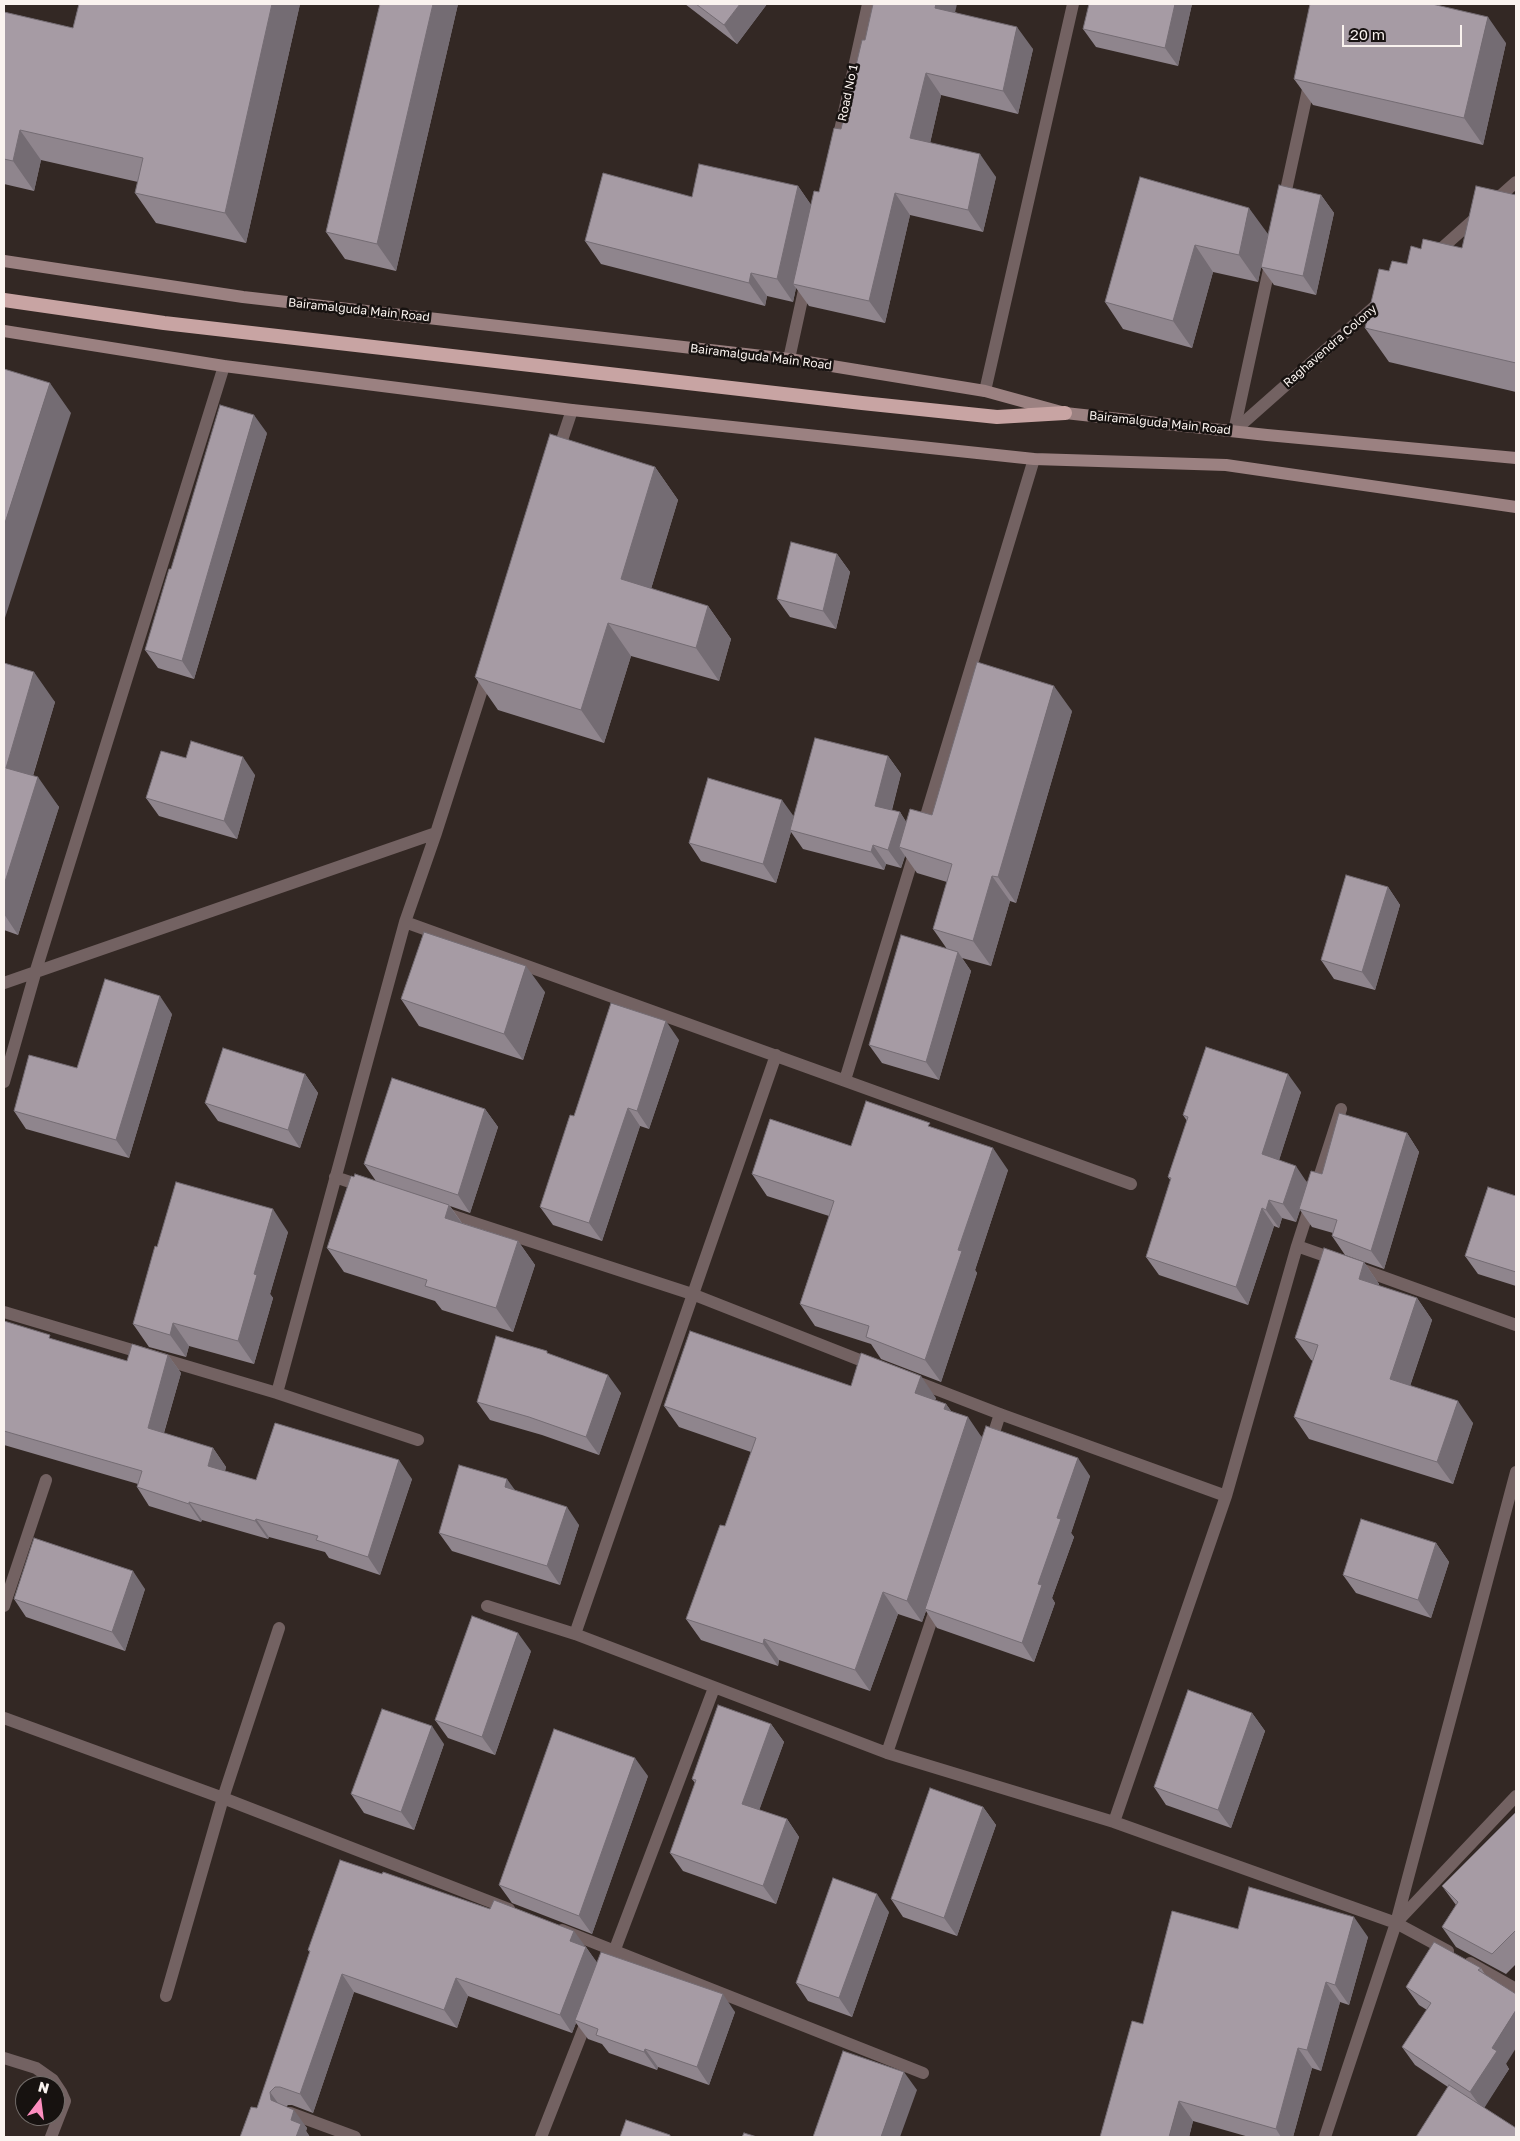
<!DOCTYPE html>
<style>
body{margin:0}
#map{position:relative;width:1520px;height:2141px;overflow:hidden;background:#332824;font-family:"Golos Text",sans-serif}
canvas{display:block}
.frame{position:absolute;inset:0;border:5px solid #faf3ef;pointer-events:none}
.north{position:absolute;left:15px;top:2076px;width:50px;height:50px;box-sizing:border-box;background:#171210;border:1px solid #726c69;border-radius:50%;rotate:15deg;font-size:14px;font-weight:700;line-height:20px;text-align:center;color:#faf3ef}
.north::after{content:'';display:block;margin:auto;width:18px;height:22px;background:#fd8ebf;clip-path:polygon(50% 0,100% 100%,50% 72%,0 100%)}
.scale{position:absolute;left:1342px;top:25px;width:120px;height:22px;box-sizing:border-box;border:2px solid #faf3ef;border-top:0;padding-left:6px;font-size:15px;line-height:18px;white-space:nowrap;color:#faf3ef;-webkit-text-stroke:4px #171210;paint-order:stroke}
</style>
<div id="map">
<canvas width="1520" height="2141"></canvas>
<div class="frame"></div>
<div class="north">N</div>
<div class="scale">20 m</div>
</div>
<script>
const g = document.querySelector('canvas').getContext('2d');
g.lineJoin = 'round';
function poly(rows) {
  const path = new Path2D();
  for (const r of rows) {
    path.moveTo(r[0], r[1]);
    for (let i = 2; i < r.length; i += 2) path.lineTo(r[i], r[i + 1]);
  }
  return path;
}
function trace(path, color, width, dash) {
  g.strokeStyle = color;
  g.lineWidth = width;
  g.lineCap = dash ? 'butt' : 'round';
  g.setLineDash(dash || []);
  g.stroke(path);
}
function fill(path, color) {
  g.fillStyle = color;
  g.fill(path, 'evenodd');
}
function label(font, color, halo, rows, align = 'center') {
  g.font = font + ' "Golos Text",sans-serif';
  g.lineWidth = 5;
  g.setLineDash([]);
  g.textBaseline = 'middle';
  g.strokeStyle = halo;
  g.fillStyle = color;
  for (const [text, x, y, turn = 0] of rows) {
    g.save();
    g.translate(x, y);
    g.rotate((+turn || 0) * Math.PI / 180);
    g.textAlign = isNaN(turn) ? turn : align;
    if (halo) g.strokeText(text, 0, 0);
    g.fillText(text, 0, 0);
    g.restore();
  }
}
trace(poly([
 [4,2058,36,2068,53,2080,61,2092,65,2101,51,2137]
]), '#736262', 12);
trace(poly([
 [837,144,868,4],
 [1283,204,1310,80],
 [789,359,806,281],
 [985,391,1073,4],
 [1234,431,1271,260],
 [558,452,572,410],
 [922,829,1034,459],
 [405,922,1131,1184],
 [4,983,436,833],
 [845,1080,916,848],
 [4,1082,36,970,224,366],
 [335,1177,365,1187],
 [441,1212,692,1294,875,1366],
 [1297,1246,1337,1260],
 [1355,1267,1516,1325],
 [4,1312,277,1393,418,1440],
 [912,1380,1000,1414,1226,1496],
 [277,1393,405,922,436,833,488,671],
 [990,1445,1000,1414],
 [4,1606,46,1480],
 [487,1606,575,1634,887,1753,1114,1822,1396,1923,1448,1951],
 [575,1634,776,1055],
 [4,1718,223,1798,509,1909],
 [887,1753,937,1604],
 [1114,1822,1226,1496,1297,1246,1341,1109],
 [1396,1923,1516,1472],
 [562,1930,923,2073],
 [612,1957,714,1688],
 [1470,1963,1516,1989],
 [166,1996,223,1798,279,1628],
 [290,2113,355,2137],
 [541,2137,589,2015],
 [1325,2137,1396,1923,1516,1796]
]), '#736262', 12);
trace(poly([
 [1433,256,1516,182],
 [1234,431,1382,300]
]), '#736262', 12);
trace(poly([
 [4,261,243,297,789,359,985,391,1065,413,1267,435,1516,458],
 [4,331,224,366,572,410,1034,459,1226,465,1516,507]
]), '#9b8181', 12);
trace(poly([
 [4,300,164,323,862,403,997,417,1065,413]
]), '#c8a4a3', 14);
fill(poly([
 [79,4,300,4,246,243,156,223,135,193,138,182,41,160,34,191,4,184,4,12,73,28],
 [380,4,458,4,396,271,345,259,326,232],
 [685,4,767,4,737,44],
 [1192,4,1178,66,1096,47,1083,29],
 [955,12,1033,49,1018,114,941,95,930,143,996,177,983,232,910,215,885,323,809,306,796,288,793,302,767,296,765,306,601,264,585,241,692,197,798,186,811,205,819,192,841,129,865,40],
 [1506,43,1483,145,1313,105,1294,79],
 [1140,177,1268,234,1321,195,1334,213,1316,295,1274,285,1261,267,1258,282,1213,272,1192,348,1123,329,1105,302],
 [1516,195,1516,392,1389,362,1365,328,1389,271,1407,264,1421,249,1462,248],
 [267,433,194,679,158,668,145,650,171,569],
 [655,467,678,500,651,589,708,606,731,639,719,681,631,656,604,743,498,710,475,677],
 [837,554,850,572,836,629,790,617,777,599],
 [4,663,55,702,33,776,59,807,18,935,4,930],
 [1072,711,1016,903,1010,901,991,966,962,958,971,971,939,1080,882,1063,869,1045,947,949,933,929,947,882,917,873,905,856,901,868,886,864,884,870,803,849,791,832,776,883,701,861,689,843,794,817,888,756,901,774,892,810,900,812,906,822,932,815],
 [186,758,255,775,237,839,159,816,146,798],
 [1388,887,1400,905,1375,990,1334,979,1321,960],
 [545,992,523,1060,419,1026,401,999],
 [172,1014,129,1158,26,1129,14,1111,77,1068],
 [679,1040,649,1129,640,1126,602,1241,553,1225,540,1207,574,1116],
 [305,1074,318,1093,300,1148,218,1121,205,1103],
 [1301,1092,1279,1160,1307,1182,1322,1174,1407,1133,1419,1152,1384,1269,1345,1255,1332,1236,1333,1233,1312,1227,1300,1210,1296,1222,1282,1218,1279,1228,1274,1226,1248,1305,1159,1275,1146,1257,1171,1181,1168,1177,1187,1121,1183,1115],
 [485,1109,498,1127,470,1213,450,1206,462,1223,518,1241,535,1265,513,1332,442,1310,435,1301,344,1272,327,1248,376,1181,364,1164],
 [851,1146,1008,1170,975,1270,977,1273,941,1382,881,1359,871,1344,815,1326,800,1304,829,1216,767,1196,752,1174],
 [1516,1196,1516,1286,1478,1274,1465,1256],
 [288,1232,270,1294,273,1298,254,1364,189,1346,186,1357,149,1347,133,1324,157,1247],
 [1364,1262,1379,1284,1379,1286,1417,1298,1432,1320,1410,1386,1473,1423,1453,1484,1309,1439,1294,1417,1313,1361,1311,1360,1295,1338],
 [4,1321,52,1339,127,1361,168,1355,181,1373,164,1433,213,1448,226,1467,225,1471,256,1480,412,1479,380,1575,329,1558,325,1552,269,1537,268,1539,202,1520,201,1522,149,1506,137,1487,138,1484,4,1445],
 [549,1354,621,1393,599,1455,542,1435,490,1420,477,1402],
 [851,1386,936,1398,935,1400,946,1404,951,1411,982,1437,1090,1476,1071,1533,1074,1537,1052,1598,1055,1603,1034,1662,937,1628,926,1611,922,1622,898,1614,870,1691,779,1660,778,1666,701,1640,686,1619,725,1526,751,1452,679,1427,664,1406],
 [515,1491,579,1525,560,1585,452,1551,439,1533],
 [1436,1543,1449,1562,1431,1618,1356,1593,1343,1575],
 [145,1589,125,1651,26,1617,14,1599],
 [531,1651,495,1755,448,1738,435,1720],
 [1252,1713,1265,1731,1231,1828,1166,1805,1154,1787],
 [771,1724,784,1742,759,1810,787,1819,799,1837,776,1904,683,1871,670,1853,695,1783,692,1779],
 [444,1744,414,1830,364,1813,351,1794],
 [648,1776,592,1934,512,1903,499,1885],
 [983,1807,996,1825,957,1936,903,1917,891,1899],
 [1516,1812,1516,1964,1506,1974,1456,1947,1442,1927,1456,1905,1442,1886],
 [889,1912,852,2017,808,2001,796,1983],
 [1238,1929,1368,1937,1349,2005,1340,2002,1321,2071,1312,2068,1293,2137,1249,2137,1193,2121,1189,2137,1143,2024],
 [584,1946,586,1947,597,1963,735,2012,709,2085,658,2067,657,2070,609,2053,602,2044,588,2039,576,2023,572,2033,468,1996,457,2028,354,1992,313,2113,292,2105,288,2105,286,2107,307,2128,306,2131,310,2137,240,2137,257,2108,310,1953,308,1950],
 [1481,1968,1486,1976,1506,2064,1509,2069,1484,2107,1448,2087,1415,2065,1402,2047,1427,2010,1419,2005,1406,1987]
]), '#8f858d');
fill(poly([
 [272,4,300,4,246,243,225,213],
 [433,4,458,4,396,271,377,244],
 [740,4,767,4,737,44,724,25],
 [936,4,957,4,951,30,935,8],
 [1175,4,1192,4,1178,66,1165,48],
 [1488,17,1506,43,1483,145,1464,118],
 [1017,27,1033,49,1018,114,1003,91],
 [926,73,941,95,926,161,910,138],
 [20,130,41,160,34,191,13,161],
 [980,154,996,177,983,232,968,210],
 [798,186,814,209,793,284,796,288,793,302,777,279],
 [895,193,910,215,885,323,869,301],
 [1321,195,1334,213,1316,295,1303,276],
 [1249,208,1268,234,1258,282,1239,255],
 [1195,245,1213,272,1192,348,1173,321],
 [751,273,767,296,765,306,749,283],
 [50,383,71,413,4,621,4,526],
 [254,415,267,433,194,679,182,661],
 [655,467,678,500,644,612,621,579],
 [837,554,850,572,836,629,823,611],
 [708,606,731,639,719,681,696,648],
 [608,623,631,656,604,743,581,710],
 [34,672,55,702,26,798,6,768],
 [1054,686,1072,711,1016,903,998,877],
 [888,756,901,774,888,824,875,806],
 [243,757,255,775,237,839,224,821],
 [38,777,59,807,18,935,4,914,4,885],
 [782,800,795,818,790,830,791,832,776,883,763,864],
 [900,812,912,831,899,847,905,856,901,868,888,850],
 [873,845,886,864,884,870,871,852],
 [992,876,1010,901,991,966,973,941],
 [1388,887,1400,905,1375,990,1362,972],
 [958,952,971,971,939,1080,926,1062],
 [526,966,545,992,523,1060,504,1034],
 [160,996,172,1014,129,1158,116,1140],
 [666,1021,679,1040,649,1129,637,1111],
 [305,1074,318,1093,300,1148,288,1130],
 [1288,1074,1301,1092,1275,1173,1262,1154],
 [628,1108,640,1126,602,1241,589,1223],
 [485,1109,498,1127,470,1213,458,1195],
 [1407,1133,1419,1152,1384,1269,1371,1251],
 [993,1148,1008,1170,975,1270,977,1273,941,1382,925,1360,958,1250],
 [1296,1166,1308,1184,1299,1209,1300,1210,1296,1222,1283,1204],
 [1269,1200,1282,1218,1279,1228,1266,1210],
 [449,1205,465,1228,445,1218],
 [1262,1208,1274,1226,1248,1305,1236,1287],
 [273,1209,288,1232,270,1294,273,1298,254,1364,238,1341,254,1274],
 [518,1241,535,1265,513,1332,496,1308],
 [1364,1262,1379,1284,1374,1301,1359,1279],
 [1417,1298,1432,1320,1405,1401,1390,1379],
 [173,1323,189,1346,186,1357,170,1335],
 [168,1355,181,1373,160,1446,148,1428],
 [608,1375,621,1393,599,1455,586,1437],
 [921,1376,936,1398,930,1414,915,1393],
 [1458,1401,1473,1423,1453,1484,1437,1462],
 [946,1404,961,1425,944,1409],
 [968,1417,983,1439,925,1609,926,1611,922,1622,907,1601],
 [213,1448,226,1467,221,1484,208,1466],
 [1078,1458,1090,1476,1071,1533,1074,1537,1052,1598,1055,1603,1034,1662,1022,1643,1038,1584,1057,1518],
 [399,1460,412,1479,380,1575,368,1557],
 [507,1479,520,1497,505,1487],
 [189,1502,202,1520,201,1522,189,1504],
 [567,1507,579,1525,560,1585,547,1566],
 [256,1519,269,1537,268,1539,255,1521],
 [1436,1543,1449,1562,1431,1618,1418,1600],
 [133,1571,145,1589,125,1651,112,1632],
 [883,1592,898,1614,870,1691,855,1670],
 [518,1633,531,1651,495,1755,482,1737],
 [764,1639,779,1660,778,1666,763,1644],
 [1252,1713,1265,1731,1231,1828,1218,1810],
 [771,1724,784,1742,755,1822,742,1804],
 [432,1726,444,1744,414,1830,401,1812],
 [635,1758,648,1776,592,1934,579,1916],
 [983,1807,996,1825,957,1936,944,1918],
 [787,1819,799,1837,776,1904,763,1886],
 [877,1894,889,1912,852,2017,839,1998],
 [1354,1917,1368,1937,1349,2005,1335,1985],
 [574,1931,599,1965,575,2020,576,2023,572,2033,560,2015,570,1941],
 [342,1974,354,1992,313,2113,300,2094],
 [456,1978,468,1996,457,2028,444,2010],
 [1326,1982,1340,2002,1321,2071,1307,2050],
 [723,1994,735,2012,709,2085,697,2067],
 [1516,2010,1516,2048,1506,2064,1509,2069,1483,2110,1470,2092,1492,2048],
 [1298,2048,1312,2068,1293,2137,1281,2137,1276,2129],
 [645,2049,658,2067,657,2070,644,2052],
 [904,2072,917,2090,900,2137,881,2137],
 [270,2092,283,2110,271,2100],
 [1179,2101,1193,2121,1189,2137,1169,2137],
 [294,2110,307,2128,306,2131,310,2137,296,2137,291,2120]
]), '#746c73');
const building = poly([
 [79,4,272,4,225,213,135,193,143,158,20,130,13,161,4,159,4,12,73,28,79,4],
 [380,4,433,4,377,244,326,232,380,4],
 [696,4,740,4,724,25,696,4],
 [873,4,936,4,935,8,1017,27,1003,91,926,73,910,138,980,154,968,210,895,193,869,301,793,284,814,191,819,192,834,128,841,129,862,40,865,40,873,4],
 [1089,4,1175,4,1165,48,1083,29,1089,4],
 [1310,4,1432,4,1488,17,1464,118,1294,79,1310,4],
 [699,164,798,186,777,279,751,273,749,283,585,241,603,173,692,197,699,164],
 [1140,177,1249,208,1239,255,1195,245,1173,321,1105,302,1140,177],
 [1279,185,1321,195,1303,276,1261,267,1279,185],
 [1476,186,1516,195,1516,363,1365,328,1379,269,1389,271,1392,261,1407,264,1411,246,1421,249,1423,239,1462,248,1476,186],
 [4,369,50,383,4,526,4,369],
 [220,405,254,415,182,661,145,650,169,569,171,569,220,405],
 [550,434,655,467,621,579,708,606,696,648,608,623,581,710,475,677,550,434],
 [791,542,837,554,823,611,777,599,791,542],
 [977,662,1054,686,998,877,992,876,973,941,933,929,952,864,899,847,910,809,932,815,977,662],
 [4,663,34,672,6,768,38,777,4,885,4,663],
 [815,738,888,756,875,806,900,812,888,850,873,845,871,852,790,830,815,738],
 [191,741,243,757,224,821,146,798,161,751,186,758,191,741],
 [708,778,782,800,763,864,689,843,708,778],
 [1346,875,1388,887,1362,972,1321,960,1346,875],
 [424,932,526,966,504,1034,401,999,424,932],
 [901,935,958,952,926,1062,869,1045,901,935],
 [105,979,160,996,116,1140,14,1111,29,1055,77,1068,105,979],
 [611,1003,666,1021,637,1111,628,1108,589,1223,540,1207,570,1115,574,1116,611,1003],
 [1206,1047,1288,1074,1262,1154,1296,1166,1283,1204,1269,1200,1266,1210,1262,1208,1236,1287,1146,1257,1171,1178,1168,1177,1188,1117,1183,1115,1206,1047],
 [223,1048,305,1074,288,1130,205,1103,223,1048],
 [392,1078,485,1109,458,1195,364,1164,392,1078],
 [866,1101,930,1123,928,1126,993,1148,958,1250,962,1251,925,1360,866,1337,869,1326,800,1304,834,1201,752,1174,770,1119,851,1146,866,1101],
 [1339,1113,1407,1133,1371,1251,1332,1236,1337,1220,1299,1209,1311,1171,1322,1174,1339,1113],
 [355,1174,449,1205,445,1218,518,1241,496,1308,425,1286,427,1280,327,1248,351,1176,354,1177,355,1174],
 [176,1182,273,1209,254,1274,257,1275,238,1341,173,1323,170,1335,133,1324,155,1246,157,1247,176,1182],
 [1488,1187,1516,1196,1516,1272,1465,1256,1488,1187],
 [1324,1248,1364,1262,1359,1279,1417,1298,1390,1379,1458,1401,1437,1462,1294,1417,1318,1345,1295,1338,1324,1248],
 [4,1321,50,1335,49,1338,127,1361,132,1344,168,1355,148,1428,213,1448,208,1466,256,1480,275,1423,399,1460,368,1557,316,1540,318,1536,256,1519,255,1521,189,1502,189,1504,137,1487,142,1471,4,1431,4,1321],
 [690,1331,851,1386,861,1353,921,1376,915,1393,946,1404,944,1409,968,1417,907,1601,883,1592,855,1670,764,1639,763,1644,686,1619,720,1525,725,1526,756,1438,664,1406,690,1331],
 [496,1336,547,1351,547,1353,608,1375,586,1437,529,1417,477,1402,496,1336],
 [986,1426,1078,1458,1057,1518,1061,1519,1038,1584,1042,1585,1022,1643,925,1609,986,1426],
 [459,1465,507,1479,505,1487,567,1507,547,1566,439,1533,459,1465],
 [1361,1519,1436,1543,1418,1600,1343,1575,1361,1519],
 [34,1538,133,1571,112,1632,14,1599,34,1538],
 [472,1616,518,1633,482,1737,435,1720,472,1616],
 [1188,1690,1252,1713,1218,1810,1154,1787,1188,1690],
 [718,1705,771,1724,742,1804,787,1819,763,1886,670,1853,696,1780,692,1779,718,1705],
 [382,1709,432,1726,401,1812,351,1794,382,1709],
 [554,1729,635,1758,579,1916,499,1885,554,1729],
 [930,1788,983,1807,944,1918,891,1899,930,1788],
 [1516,1812,1516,1930,1492,1954,1442,1927,1458,1902,1442,1886,1516,1812],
 [340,1860,382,1874,383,1872,490,1909,494,1900,574,1931,570,1941,586,1947,560,2015,456,1978,444,2010,342,1974,300,2094,280,2087,275,2087,270,2092,271,2100,294,2110,291,2120,301,2124,296,2137,240,2137,251,2107,257,2108,310,1951,308,1950,340,1860],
 [833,1878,877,1894,839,1998,796,1983,833,1878],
 [1249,1887,1354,1917,1335,1985,1326,1982,1307,2050,1298,2048,1276,2129,1179,2101,1169,2137,1100,2137,1132,2021,1143,2024,1172,1911,1238,1929,1249,1887],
 [1434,1942,1481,1968,1478,1970,1516,1994,1516,2010,1492,2048,1497,2051,1470,2092,1402,2047,1431,2003,1406,1987,1434,1942],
 [601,1952,723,1994,697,2067,645,2049,644,2052,596,2035,598,2029,575,2020,601,1952],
 [843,2051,904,2072,881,2137,813,2137,843,2051],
 [1449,2085,1516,2128,1516,2137,1416,2137,1449,2085],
 [626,2120,670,2135,670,2137,620,2137,626,2120],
 [744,2133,757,2137,742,2137,744,2133]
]);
fill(building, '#a69ba4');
trace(building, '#746c73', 1);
label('12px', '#faf3ef', '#171210', [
 ["Road No 1",848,93,-78],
 ["Bairamalguda Main Road",359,310,6],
 ["Raghavendra Colony",1330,346,-41],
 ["Bairamalguda Main Road",761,357,7],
 ["Bairamalguda Main Road",1160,423,6]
]);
</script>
